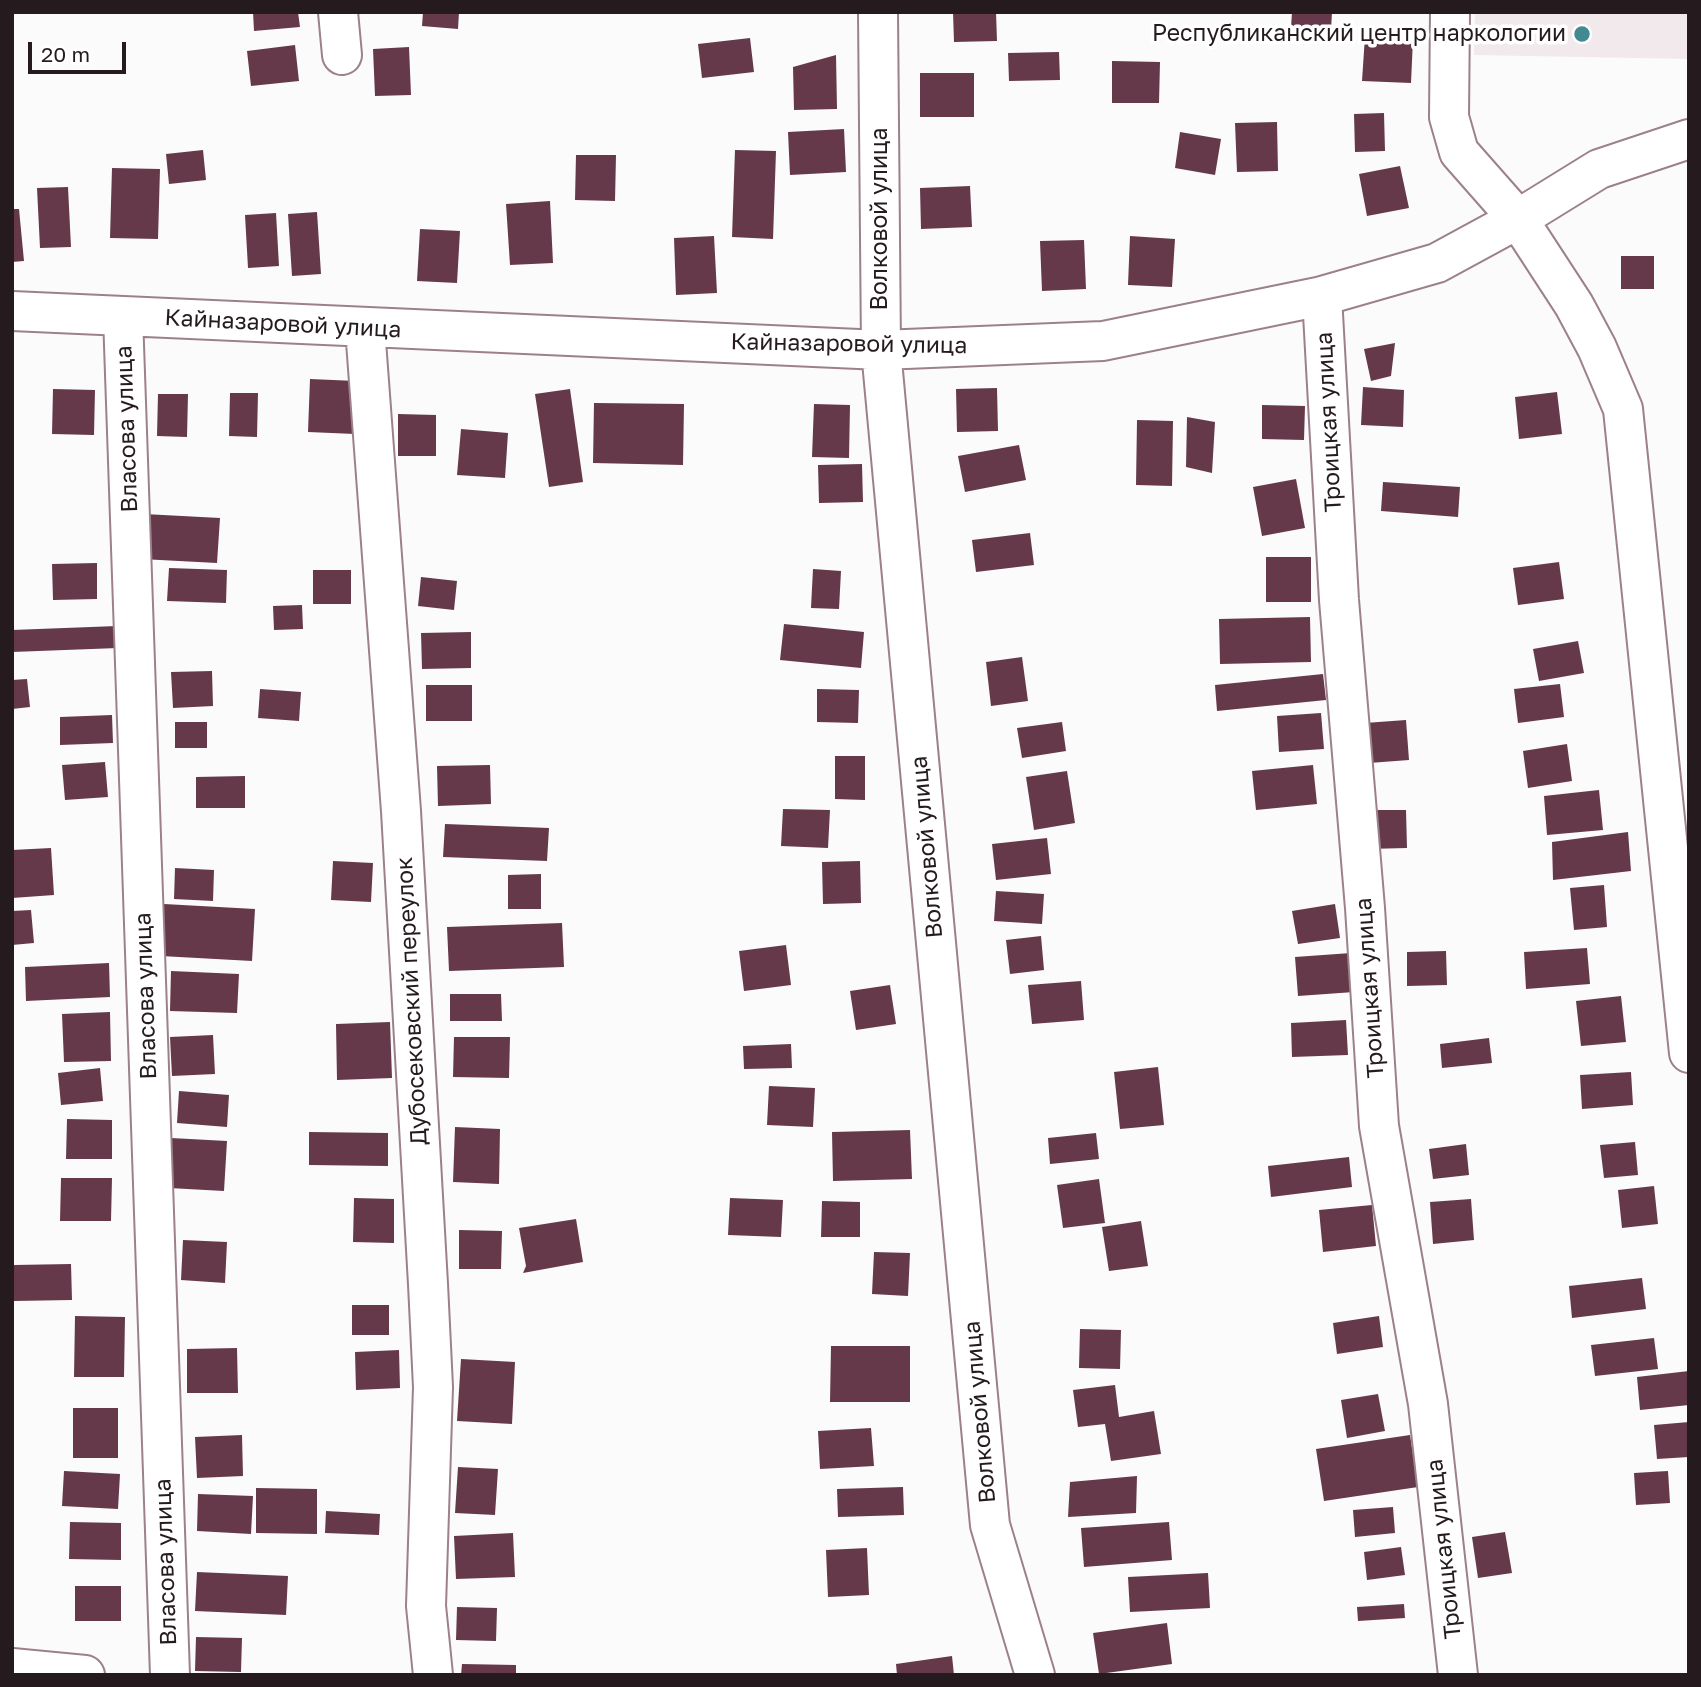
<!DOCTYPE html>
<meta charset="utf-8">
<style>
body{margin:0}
#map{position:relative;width:1701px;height:1687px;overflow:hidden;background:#fbfbfb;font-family:"Golos Text",sans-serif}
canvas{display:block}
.frame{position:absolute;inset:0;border:14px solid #251b1e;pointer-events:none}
.scale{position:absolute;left:28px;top:42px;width:98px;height:32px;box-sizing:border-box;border:4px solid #251b1e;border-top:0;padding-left:9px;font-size:21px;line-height:24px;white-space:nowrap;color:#251b1e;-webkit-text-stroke:5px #fff;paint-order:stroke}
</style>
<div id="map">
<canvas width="1701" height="1687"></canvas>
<div class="frame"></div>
<div class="scale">20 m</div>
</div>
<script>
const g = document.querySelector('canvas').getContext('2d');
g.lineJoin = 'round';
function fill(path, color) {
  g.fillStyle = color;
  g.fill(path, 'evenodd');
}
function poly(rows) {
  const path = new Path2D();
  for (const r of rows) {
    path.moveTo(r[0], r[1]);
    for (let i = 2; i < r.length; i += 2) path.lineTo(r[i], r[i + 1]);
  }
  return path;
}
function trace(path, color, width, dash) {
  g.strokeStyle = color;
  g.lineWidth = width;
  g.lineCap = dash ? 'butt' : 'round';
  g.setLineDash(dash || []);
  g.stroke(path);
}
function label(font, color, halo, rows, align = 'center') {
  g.font = font + ' "Golos Text",sans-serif';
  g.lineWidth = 7;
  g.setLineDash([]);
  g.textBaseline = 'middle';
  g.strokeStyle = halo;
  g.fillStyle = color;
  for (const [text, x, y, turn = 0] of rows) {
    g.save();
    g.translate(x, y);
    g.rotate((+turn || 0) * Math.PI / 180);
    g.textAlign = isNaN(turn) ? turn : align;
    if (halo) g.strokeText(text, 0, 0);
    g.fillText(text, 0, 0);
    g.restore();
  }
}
fill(poly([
 [1475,12,1689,12,1689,59,1474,55]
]), '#f1e9eb');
fill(poly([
 [253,12,298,12,300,27,254,31],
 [423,12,459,12,458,29,422,26],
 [953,12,996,12,997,41,954,42],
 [1292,12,1332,12,1331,30,1291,28],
 [1365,36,1413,39,1411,83,1362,81],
 [750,38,754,72,702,78,698,44],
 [295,45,299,81,251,86,247,51],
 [409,47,411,95,375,96,373,49],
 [1059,52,1060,80,1009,81,1008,53],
 [836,55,837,109,794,110,793,67],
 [1112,61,1160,62,1159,103,1112,103],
 [920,73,974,73,974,117,920,117],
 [1384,113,1385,151,1355,152,1354,114],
 [1277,122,1278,171,1237,172,1235,123],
 [844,129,846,172,790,175,788,132],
 [1180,132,1221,139,1215,175,1175,168],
 [203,150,206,180,169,184,166,154],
 [735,150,776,151,773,239,732,237],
 [576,155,616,155,615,201,575,200],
 [1400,166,1409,208,1367,216,1359,174],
 [112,168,160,169,158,239,110,238],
 [970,186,972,227,921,229,920,188],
 [68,187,71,247,40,248,37,188],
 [550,201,553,263,510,265,506,204],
 [12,209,19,209,24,261,12,262],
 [317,212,321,274,292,276,288,214],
 [276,213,279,266,248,268,245,215],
 [420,229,460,231,457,283,417,281],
 [714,236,717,293,676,295,674,238],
 [1130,236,1175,239,1172,287,1128,285],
 [1084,240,1086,289,1042,291,1040,241],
 [1621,256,1654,256,1654,289,1621,289],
 [1395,343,1391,376,1371,381,1364,349],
 [310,379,356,381,355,434,308,432],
 [1363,387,1404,390,1403,427,1361,425],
 [997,388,998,431,957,432,956,389],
 [53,389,95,390,94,435,52,434],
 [570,389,583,482,549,487,535,394],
 [1557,392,1562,434,1519,439,1515,397],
 [230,393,258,393,257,437,229,436],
 [158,394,188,394,187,437,157,436],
 [594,403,684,404,683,465,593,463],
 [814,404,850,405,849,458,812,457],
 [1262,405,1305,406,1304,440,1262,439],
 [398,414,436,415,436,456,398,456],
 [1187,417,1215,422,1212,473,1186,467],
 [1137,420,1173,421,1172,486,1136,485],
 [461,429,508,433,505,478,457,475],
 [1019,445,1026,480,965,492,958,456],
 [862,464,863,502,819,503,818,465],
 [1296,479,1305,528,1262,536,1253,487],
 [1383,482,1460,487,1458,517,1381,511],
 [144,514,220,518,217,563,141,559],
 [1030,533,1034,565,976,572,972,540],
 [1266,557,1311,557,1311,602,1266,602],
 [1559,562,1564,599,1518,605,1513,568],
 [97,563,97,599,53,600,52,564],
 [169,568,227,570,226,603,167,601],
 [813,569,841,571,839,609,811,608],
 [313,570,351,570,351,604,313,604],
 [421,577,457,581,454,610,418,606],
 [302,605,303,629,274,630,273,606],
 [1310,617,1311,662,1220,664,1219,619],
 [784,624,864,632,861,668,780,660],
 [117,626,118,648,12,652,12,630],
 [471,632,471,668,422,669,421,633],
 [1578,641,1584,673,1539,681,1533,649],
 [1022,657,1028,701,991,706,986,662],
 [212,671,213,706,173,708,171,672],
 [1323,674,1326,700,1217,711,1215,685],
 [27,679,30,707,12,709,12,680],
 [1560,684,1564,717,1518,723,1514,689],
 [426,685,472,685,472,721,426,721],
 [260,689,301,692,299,721,258,718],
 [817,689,859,690,858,723,817,722],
 [1321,713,1324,749,1279,752,1277,716],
 [112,715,113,743,60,745,60,717],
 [1406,720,1409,760,1369,763,1365,723],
 [175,722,207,722,207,748,175,748],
 [1062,722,1066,751,1022,758,1017,728],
 [1567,744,1572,781,1528,788,1523,751],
 [835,756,865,756,865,800,835,799],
 [105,762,108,797,65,800,62,765],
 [490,765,491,804,438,806,437,766],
 [1313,765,1317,804,1256,810,1252,771],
 [1067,771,1075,823,1034,830,1026,777],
 [245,776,245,808,196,808,196,777],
 [1599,790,1603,830,1547,835,1544,796],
 [783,809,830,810,828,848,781,846],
 [1366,810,1406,810,1407,848,1367,849],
 [445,824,549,828,547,861,443,857],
 [1628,832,1631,871,1553,880,1552,842],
 [1047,838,1051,874,996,880,992,844],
 [51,848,54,895,12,898,12,850],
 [333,861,373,863,371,902,331,900],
 [860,861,861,903,823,904,822,862],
 [175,868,214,870,213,901,174,899],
 [541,874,541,909,508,909,508,875],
 [1604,885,1607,927,1574,930,1570,888],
 [996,891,1044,894,1042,924,994,921],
 [164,904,255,909,252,961,161,956],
 [1335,904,1340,938,1298,944,1292,911],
 [31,910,34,943,12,945,12,911],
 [562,923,564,967,449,971,447,927],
 [1041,936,1044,970,1010,974,1006,940],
 [786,945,791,985,744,991,739,951],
 [1587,948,1590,984,1526,989,1524,952],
 [1446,951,1447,985,1407,986,1407,952],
 [1351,953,1354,992,1298,996,1295,957],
 [109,963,110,997,26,1001,25,967],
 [171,971,239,974,237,1013,170,1011],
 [1081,981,1084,1020,1032,1024,1028,985],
 [890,985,896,1024,856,1030,850,991],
 [450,994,501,994,502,1021,450,1021],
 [1621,996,1626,1042,1581,1046,1576,1001],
 [110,1012,111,1061,64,1062,62,1014],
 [1346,1020,1348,1055,1292,1057,1291,1023],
 [390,1022,392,1078,337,1080,336,1024],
 [213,1035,215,1074,172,1076,170,1037],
 [454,1037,510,1037,509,1078,453,1077],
 [1489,1038,1492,1063,1442,1068,1440,1044],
 [791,1044,792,1068,744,1069,743,1046],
 [1158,1067,1164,1125,1120,1129,1114,1072],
 [100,1068,103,1101,61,1105,58,1073],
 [1631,1072,1633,1105,1582,1109,1580,1075],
 [769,1086,815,1088,813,1127,767,1125],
 [179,1091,229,1095,227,1127,177,1123],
 [67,1119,112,1120,112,1159,66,1159],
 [455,1127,500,1129,499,1184,453,1182],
 [910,1130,912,1179,833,1181,832,1132],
 [309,1132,388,1133,388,1166,309,1165],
 [1096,1133,1099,1159,1050,1164,1048,1138],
 [171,1138,227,1141,224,1191,169,1188],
 [1635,1142,1638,1175,1604,1178,1600,1145],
 [1466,1144,1469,1175,1433,1179,1429,1149],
 [1349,1157,1352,1187,1271,1197,1268,1166],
 [61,1178,112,1178,111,1221,60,1221],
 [1099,1179,1105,1223,1063,1228,1057,1185],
 [1654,1186,1658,1224,1622,1228,1618,1190],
 [354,1198,394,1199,394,1243,353,1242],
 [730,1198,783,1200,781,1237,728,1235],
 [1471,1199,1474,1240,1433,1244,1430,1202],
 [822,1201,860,1202,860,1237,821,1237],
 [1372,1205,1376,1246,1323,1252,1319,1210],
 [576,1219,583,1262,523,1273,526,1266,519,1228],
 [1141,1221,1148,1266,1109,1271,1102,1227],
 [459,1230,502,1231,501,1269,459,1269],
 [183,1240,227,1242,225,1283,181,1280],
 [874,1252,910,1253,908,1296,872,1294],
 [71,1264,72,1300,14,1301,14,1265],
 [1642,1278,1646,1309,1572,1318,1569,1286],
 [352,1305,389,1305,389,1335,352,1335],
 [75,1316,125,1317,124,1377,74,1377],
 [1379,1316,1383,1347,1337,1354,1333,1323],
 [1080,1329,1121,1330,1120,1369,1079,1368],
 [1654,1338,1658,1369,1595,1376,1591,1345],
 [831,1346,910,1346,910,1402,830,1402],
 [237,1348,238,1393,187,1393,187,1349],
 [399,1350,400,1388,356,1390,355,1352],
 [461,1359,515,1362,512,1424,457,1421],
 [1689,1371,1689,1405,1640,1410,1637,1377],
 [1115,1385,1119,1417,1154,1411,1161,1454,1111,1461,1105,1424,1078,1427,1073,1390],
 [1378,1394,1385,1431,1347,1438,1341,1400],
 [73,1408,118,1408,118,1458,73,1458],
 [1689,1422,1689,1457,1657,1459,1654,1425],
 [871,1428,874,1466,820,1469,818,1431],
 [242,1435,243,1476,197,1478,195,1437],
 [1410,1435,1418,1487,1324,1501,1316,1449],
 [458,1467,498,1469,495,1515,455,1513],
 [64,1471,120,1474,118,1509,62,1506],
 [1668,1471,1670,1503,1636,1505,1634,1473],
 [1137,1476,1136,1513,1068,1517,1070,1482],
 [903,1487,904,1515,838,1517,837,1489],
 [256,1488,317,1489,317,1534,256,1533],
 [198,1494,253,1496,251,1534,197,1531],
 [1393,1507,1395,1533,1355,1537,1353,1510],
 [326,1511,380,1514,379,1535,325,1533],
 [70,1522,121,1523,121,1560,69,1559],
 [1169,1522,1172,1560,1084,1567,1081,1528],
 [1505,1532,1512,1573,1478,1578,1472,1537],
 [513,1533,515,1577,456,1579,454,1536],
 [1401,1547,1405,1575,1367,1580,1364,1552],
 [867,1548,869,1595,828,1597,826,1550],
 [197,1572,288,1576,286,1615,195,1611],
 [1208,1573,1210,1608,1130,1612,1128,1577],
 [75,1586,121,1586,121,1621,75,1621],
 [1404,1604,1405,1618,1358,1621,1357,1607],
 [457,1607,497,1608,496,1641,456,1640],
 [1167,1623,1172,1664,1099,1674,1093,1633],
 [196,1637,242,1638,241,1672,195,1671],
 [952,1656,954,1675,897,1675,896,1664],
 [462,1664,516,1665,516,1675,461,1675]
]), '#65394a');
const minor = poly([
 [338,12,342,55],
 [878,12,881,350,990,1525,1035,1675],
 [1450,12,1449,117,1459,152,1518,219,1574,305,1597,348,1623,409,1689,1053],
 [1322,296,1339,600,1365,908,1379,1126,1428,1404,1458,1675],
 [12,311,881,350,1103,341,1322,296,1437,263,1518,219,1599,169,1689,139],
 [123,316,170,1675],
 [365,328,401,811,428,1284,433,1387,426,1606,433,1675],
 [12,1668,85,1675]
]);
trace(minor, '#9c818a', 42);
trace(minor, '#fff', 38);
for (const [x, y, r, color] of [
 [1582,34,9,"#438992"]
]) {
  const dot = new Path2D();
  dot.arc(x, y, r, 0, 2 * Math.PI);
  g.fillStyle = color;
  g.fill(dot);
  trace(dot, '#fff', 2.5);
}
label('23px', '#251b1e', '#fff', [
 ["Республиканский центр наркологии",1566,34]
], 'right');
label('23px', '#251b1e', '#fff', [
 ["Волковой улица",880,219,-90],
 ["Кайназаровой улица",283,324,3],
 ["Кайназаровой улица",849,344,1],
 ["Троицкая улица",1329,422,-93],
 ["Власова улица",127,429,-92],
 ["Волковой улица",927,847,-95],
 ["Троицкая улица",1370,988,-94],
 ["Власова улица",146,996,-92],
 ["Дубосековский переулок",412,1001,-93],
 ["Волковой улица",980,1412,-95],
 ["Троицкая улица",1444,1549,-96],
 ["Власова улица",166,1562,-92]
]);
</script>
